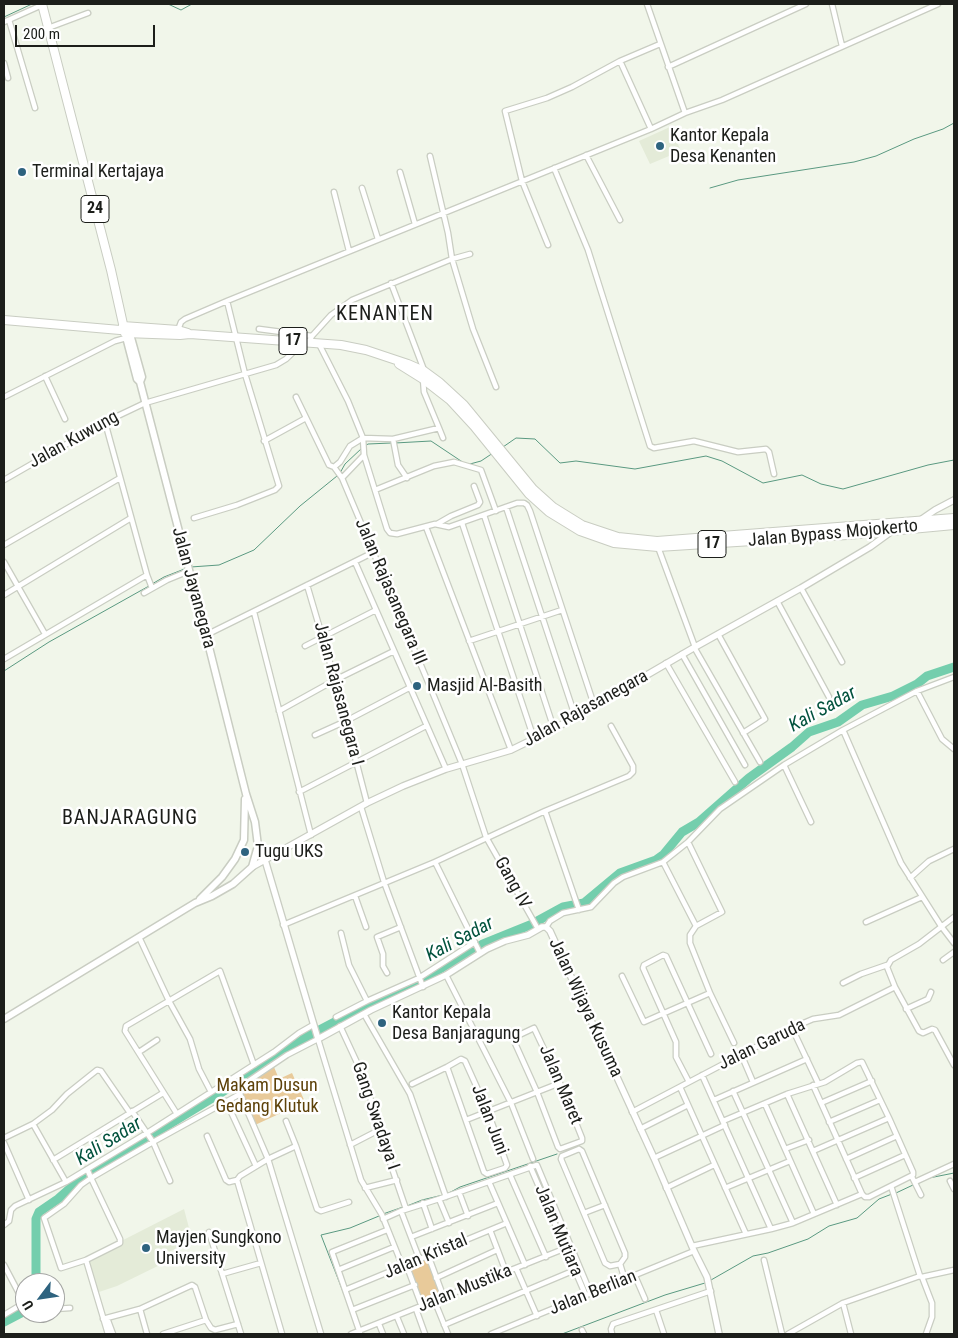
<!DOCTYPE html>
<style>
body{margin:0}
#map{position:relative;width:958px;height:1338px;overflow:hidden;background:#f1f6ea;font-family:"Roboto Condensed",sans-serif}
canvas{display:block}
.frame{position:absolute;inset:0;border:5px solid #1c1e1a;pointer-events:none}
.north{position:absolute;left:15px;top:1273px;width:50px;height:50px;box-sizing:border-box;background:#fff;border:1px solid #a4a5a3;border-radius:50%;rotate:239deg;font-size:14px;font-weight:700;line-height:20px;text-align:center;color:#1c1e1a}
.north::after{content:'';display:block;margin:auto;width:18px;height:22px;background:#2e637f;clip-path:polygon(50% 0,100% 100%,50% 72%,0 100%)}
.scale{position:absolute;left:15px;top:25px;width:140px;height:22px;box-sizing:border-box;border:2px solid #1c1e1a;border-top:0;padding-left:6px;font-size:15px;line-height:18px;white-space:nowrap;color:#1c1e1a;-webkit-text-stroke:4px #fff;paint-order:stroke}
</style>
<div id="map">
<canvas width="958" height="1338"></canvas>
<div class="frame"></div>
<div class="north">U</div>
<div class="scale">200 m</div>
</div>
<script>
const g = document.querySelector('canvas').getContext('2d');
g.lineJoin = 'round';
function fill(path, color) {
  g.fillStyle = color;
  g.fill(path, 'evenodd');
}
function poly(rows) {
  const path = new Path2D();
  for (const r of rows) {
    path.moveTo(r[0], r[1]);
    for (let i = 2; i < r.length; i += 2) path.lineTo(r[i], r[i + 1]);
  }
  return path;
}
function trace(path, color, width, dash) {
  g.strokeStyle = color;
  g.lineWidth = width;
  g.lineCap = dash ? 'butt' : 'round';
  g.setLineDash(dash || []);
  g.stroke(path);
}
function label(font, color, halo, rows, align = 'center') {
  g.font = font + ' "Roboto Condensed",sans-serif';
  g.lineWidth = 5;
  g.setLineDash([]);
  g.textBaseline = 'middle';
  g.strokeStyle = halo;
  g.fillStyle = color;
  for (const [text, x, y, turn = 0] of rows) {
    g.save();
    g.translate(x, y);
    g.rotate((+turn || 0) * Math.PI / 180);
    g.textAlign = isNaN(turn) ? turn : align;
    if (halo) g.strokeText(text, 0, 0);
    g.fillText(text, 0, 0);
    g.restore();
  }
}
fill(poly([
 [670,127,681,151,650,164,639,141],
 [184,1209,193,1243,170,1251,172,1259,117,1286,96,1293,86,1259]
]), '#e4ebd8');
fill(poly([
 [274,1067,279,1079,292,1073,305,1102,255,1125,241,1095,246,1085],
 [428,1258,442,1296,423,1303,408,1266]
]), '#e8ca9a');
trace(poly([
 [168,4,181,10,192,4],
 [4,17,32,4],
 [710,188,738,180,854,162,876,156,914,139,943,129,954,123],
 [395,443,431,441,464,463],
 [365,446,368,444,391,443],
 [503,447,516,438,535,439,560,463,576,461,635,469,706,456,722,461,763,483,802,475,821,484,843,489,928,465,954,460],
 [470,464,481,461,493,453],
 [340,473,345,464,362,448],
 [191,567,219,565,254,550,300,506,337,476],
 [152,584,164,577,187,568],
 [4,671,49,642,149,586],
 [917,1184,929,1178,954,1173],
 [896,1193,913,1185],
 [447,1194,460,1187,557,1154],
 [407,1206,422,1200,443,1195],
 [383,1214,403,1207],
 [711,1280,753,1256,768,1253,808,1239,829,1226,857,1218,879,1199,892,1194],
 [349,1307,321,1235,350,1228,379,1216],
 [562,1334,665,1295,705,1283]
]), '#5a9981', 1);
trace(poly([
 [36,1283,36,1219,39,1212,58,1199,83,1177,265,1066,308,1036,369,1004,412,985,483,944,530,925,563,907,584,903,620,873,656,860,663,855,682,832,699,822,749,778,792,747,809,732,838,722,862,705,893,696,917,684,927,676,954,667],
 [4,1322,25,1311]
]), '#74cead', 9);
const minor = poly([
 [647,4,685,113],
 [832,4,842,46],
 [9,20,35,108],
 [4,22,42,5],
 [48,28,88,13],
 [620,61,651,129],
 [4,63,8,78],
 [668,67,806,4],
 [586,155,620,220],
 [554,168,588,250,650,446,654,448,694,441,738,452,766,449,769,452,774,474],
 [400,172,415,224],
 [362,188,378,239],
 [334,192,349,251],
 [548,245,522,181,505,111,547,98,572,87,620,61,660,44],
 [470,254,452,259,473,329,496,387],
 [391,283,424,370],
 [259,329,312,336],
 [178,330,181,322,185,319,227,301,651,129,685,113,722,100,938,4],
 [309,342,312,336,331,315,352,300,452,259,448,233,430,156],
 [319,344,348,401,363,438,364,455,387,529,390,533,397,534,435,524,449,527,517,503,524,503,527,505,530,511,594,705],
 [45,376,65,419],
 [423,379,424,392,439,428,393,439,363,438,350,446,340,462,334,467,342,478,431,689,462,764,486,837,538,929],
 [4,397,115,341,126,338],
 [296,397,329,465,334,467],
 [439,428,443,438],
 [393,439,398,465,407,478],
 [264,441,306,418],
 [342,478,364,455],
 [4,480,105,422,145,403,276,365,286,359,304,342],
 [375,490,434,466,454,462,481,470,496,511],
 [506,507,575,716],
 [484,515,554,729],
 [194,518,237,505,275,490,279,486,245,374,227,301],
 [462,523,534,739],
 [437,524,451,516,478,505,480,502,474,486],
 [426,527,511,750],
 [4,545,120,478],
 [658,547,695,647],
 [4,562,45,634],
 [355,562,446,769],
 [147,575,152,588],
 [307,585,335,680,367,803],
 [801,588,842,662],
 [144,593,167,580,189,571],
 [4,595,131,518],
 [777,601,829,697],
 [254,612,311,835],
 [718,634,765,719,743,733],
 [206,635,374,552],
 [469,641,562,610],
 [305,646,376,610],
 [694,647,760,762],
 [682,654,745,765],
 [4,659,147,575,105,422],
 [666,663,735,782],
 [917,691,942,739,954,749],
 [279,711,335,680,394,651],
 [843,730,901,863,941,926,954,943],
 [315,735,346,721,409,688],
 [784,765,811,822],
 [299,792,426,726],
 [361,807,384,882,423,987],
 [545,811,629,776,633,772,633,766,611,726],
 [688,842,722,912,696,926],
 [435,862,480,953],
 [663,862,696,926,690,935,690,943,710,993,734,1043],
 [910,878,929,861,954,849],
 [355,896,366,927],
 [954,917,919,944,891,960,887,967,895,987,919,1031,923,1033,932,1029,935,1030,954,1065],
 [866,922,922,897],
 [283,925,435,862,545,811,579,910],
 [546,927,550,921,563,913,591,907,614,883,623,877,663,862,688,842,720,809,784,765,843,730,917,691,954,677],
 [341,933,349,965,367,1001],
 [139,937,169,1001,190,1039,199,1069,211,1092],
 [943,960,954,952],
 [387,973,383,966,383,954,377,937,401,927],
 [446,975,511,1103,533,1159],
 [622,976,644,1022,710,993],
 [843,983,861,974,887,965],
 [906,1009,928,999,931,992],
 [364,1014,410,1094,446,1197],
 [336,1017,367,1001,419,978,475,942],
 [340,1026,366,1082,379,1130,406,1209],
 [534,1028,560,1083,582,1138,582,1141,560,1149,558,1147,537,1092,514,1041,515,1037,534,1028],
 [792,1028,818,1083],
 [139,1052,157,1040],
 [741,1054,753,1082],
 [702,1075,771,1229],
 [689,1082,676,1057,676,1042,643,968,644,965,663,955,666,956,711,1054],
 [412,1084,447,1067,461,1059,465,1061,488,1112,507,1165,505,1168,487,1174,484,1172,447,1067],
 [813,1085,862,1194],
 [680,1087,746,1234],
 [733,1091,793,1223],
 [240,1094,268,1159,321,1334],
 [787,1094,837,1205],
 [714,1100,807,1059],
 [226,1101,256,1166],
 [821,1103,872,1081],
 [765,1104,814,1214],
 [132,1111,153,1142,240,1094,244,1084,287,1055,318,1039,361,1180,382,1215,402,1265],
 [632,1112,792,1028,813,1019,839,1015,895,987],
 [177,1114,125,1031,126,1026,220,971,254,1065],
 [466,1120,560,1083],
 [286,1121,296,1146],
 [829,1122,880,1100],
 [33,1124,66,1182],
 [640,1129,688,1105],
 [207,1136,226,1180,229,1182,237,1180],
 [4,1138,33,1124,52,1110,67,1094,97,1070,101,1071,130,1113],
 [4,1143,29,1200],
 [350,1145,379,1130],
 [579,1149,582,1151,625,1253,625,1257,620,1264,610,1266,605,1263,561,1159,562,1156,579,1149],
 [785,1149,809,1140],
 [813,1151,889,1118],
 [654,1158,725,1125],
 [846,1159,897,1136],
 [53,1160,163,1093],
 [530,1166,586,1296],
 [87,1169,88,1171,91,1178,120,1239,120,1243,86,1260,61,1268,44,1218,64,1204,81,1185,91,1178,115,1164,153,1142,170,1181],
 [510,1175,546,1257],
 [912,1177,921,1195],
 [854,1178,905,1155],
 [237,1180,240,1176,268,1159,296,1146,317,1209,321,1211,349,1202],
 [237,1180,282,1334],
 [950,1181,954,1189],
 [489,1182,525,1265],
 [915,1182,954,1164],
 [891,1186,920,1276,922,1277,932,1303,932,1317,926,1334],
 [365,1188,397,1180],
 [666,1188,714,1165],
 [725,1188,790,1161],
 [459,1192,468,1216],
 [439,1199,449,1223],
 [423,1203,432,1229],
 [401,1211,419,1258],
 [584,1213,605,1205],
 [383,1219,401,1211,439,1199,537,1165,591,1294],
 [4,1225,9,1221,11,1210,15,1206,66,1182,147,1133,274,1052,299,1033,313,1025],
 [490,1230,506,1272],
 [209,1232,241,1334],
 [411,1237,498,1203],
 [692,1246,771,1229,793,1223,862,1194,865,1197,869,1197,913,1175,913,1172,889,1118,862,1062,857,1063,825,1082,787,1094,723,1121],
 [428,1255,444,1298],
 [86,1260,108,1334],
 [764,1260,782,1334],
 [406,1264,422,1307],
 [620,1264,625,1280],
 [4,1265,24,1303],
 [516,1268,537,1316],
 [338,1270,394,1247],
 [222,1274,261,1263],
 [635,1276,645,1299],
 [922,1277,954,1270],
 [436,1278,497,1250],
 [345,1290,507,1223],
 [435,1302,448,1334],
 [843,1303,851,1334],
 [55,1309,70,1308],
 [140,1309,147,1334],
 [416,1309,425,1334],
 [352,1310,415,1285],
 [656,1310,664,1334],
 [32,1313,36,1318,45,1313],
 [4,1315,24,1303,25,1305],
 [397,1317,404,1334],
 [107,1318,113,1334],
 [103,1319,140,1309,192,1285,195,1287,206,1320,211,1328,215,1330,238,1324],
 [379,1324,383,1334],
 [444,1325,575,1270],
 [582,1330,584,1334],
 [360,1333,332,1252,387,1230],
 [163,1334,206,1320],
 [351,1334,571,1246],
 [491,1334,694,1251],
 [612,1334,611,1329,613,1324,711,1291],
 [788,1334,843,1303,920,1276]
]);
const tertiary = poly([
 [919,521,935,510,954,500],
 [258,846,265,860,318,1039,371,1010,446,975,487,949,505,941,528,935,542,927,546,927,550,931,654,1158,694,1251,707,1277,719,1334],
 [252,867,367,803,403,786,446,769,511,750,554,729,695,647,801,588,870,547,892,531]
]);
const secondary = poly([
 [125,333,137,379,140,382],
 [200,899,222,877,235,859,244,840,245,799],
 [4,1019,195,903,212,896,233,884,252,867,258,846,255,822,246,794,206,635,140,382,142,377,130,334]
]);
const trunk = poly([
 [42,4,111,270,125,333],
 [4,320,120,330],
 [123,326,178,330,188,333],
 [125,333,180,335,190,334,341,345,366,350,408,364,424,371,439,382,464,405,533,489,553,507,582,525,618,537,657,541,954,518],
 [399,364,423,379,450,400,474,426,529,494,549,512,580,531,614,543,658,547,847,535,954,525]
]);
trace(minor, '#c9cdc2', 7);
trace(tertiary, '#c9cdc2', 8);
trace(secondary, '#c9cdc2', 9);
trace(trunk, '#c9cdc2', 10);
trace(minor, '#fff', 4.5);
trace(tertiary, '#fff', 5.5);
trace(secondary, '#fff', 6);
trace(trunk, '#fff', 8);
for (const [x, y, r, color] of [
 [660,146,5,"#2e637f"],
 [22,172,5,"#2e637f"],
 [417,686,5,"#2e637f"],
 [245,852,5,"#2e637f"],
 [382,1023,5,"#2e637f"],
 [146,1248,5,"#2e637f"]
]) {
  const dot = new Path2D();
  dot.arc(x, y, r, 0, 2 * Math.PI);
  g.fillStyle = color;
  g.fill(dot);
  trace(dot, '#fff', 2);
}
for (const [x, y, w] of [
 [95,209,28],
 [293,341,28],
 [712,544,28]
]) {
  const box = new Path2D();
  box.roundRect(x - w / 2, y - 13.5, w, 27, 4);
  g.fillStyle = '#fff';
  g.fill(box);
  trace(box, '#1c1e1a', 1);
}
label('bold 16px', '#1c1e1a', null, [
 ["24",95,209],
 ["17",293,341],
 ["17",712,544]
]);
label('18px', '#1c1e1a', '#fff', [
 ["Kantor Kepala",670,136],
 ["Desa Kenanten",670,157],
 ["Terminal Kertajaya",32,172],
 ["Masjid Al-Basith",427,686],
 ["Tugu UKS",255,852],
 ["Kantor Kepala",392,1013],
 ["Desa Banjaragung",392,1034],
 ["Mayjen Sungkono",156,1238],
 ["University",156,1259]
], 'left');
label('18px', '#1c1e1a', '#fff', [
 ["Jalan Kuwung",74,440,-29],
 ["Jalan Bypass Mojokerto",833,534,-5],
 ["Jalan Jayanegara",193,588,75],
 ["Jalan Rajasanegara III",390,592,67],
 ["Jalan Rajasanegara I",338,694,75],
 ["Jalan Rajasanegara",586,709,-29],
 ["Gang IV",512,883,61],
 ["Jalan Wijaya Kusuma",585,1008,65],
 ["Jalan Garuda",762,1045,-26],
 ["Jalan Maret",560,1085,67],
 ["Gang Swadaya I",375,1116,71],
 ["Jalan Juni",489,1120,69],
 ["Jalan Mutiara",558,1231,67],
 ["Jalan Kristal",426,1257,-23],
 ["Jalan Mustika",465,1289,-22],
 ["Jalan Berlian",593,1293,-22]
]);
label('18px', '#5d4109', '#fff', [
 ["Makam Dusun",267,1086],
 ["Gedang Klutuk",267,1107]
]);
label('italic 19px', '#02523d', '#fff', [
 ["Kali Sadar",823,710,-29],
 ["Kali Sadar",460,940,-28],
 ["Kali Sadar",109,1142,-32]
]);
g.letterSpacing = '1px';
label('20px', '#1c1e1a', '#fff', [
 ["KENANTEN",385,315],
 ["BANJARAGUNG",130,819]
]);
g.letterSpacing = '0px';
</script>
